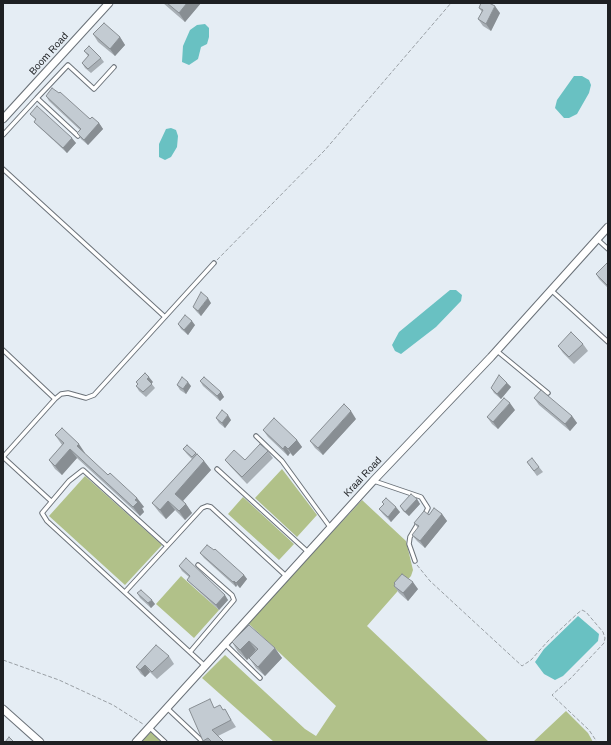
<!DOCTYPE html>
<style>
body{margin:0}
#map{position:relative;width:611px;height:745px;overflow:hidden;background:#e5edf4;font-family:Helvetica,sans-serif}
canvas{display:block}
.frame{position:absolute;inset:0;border:4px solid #1e2023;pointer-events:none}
</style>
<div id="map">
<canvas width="611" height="745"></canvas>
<div class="frame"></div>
</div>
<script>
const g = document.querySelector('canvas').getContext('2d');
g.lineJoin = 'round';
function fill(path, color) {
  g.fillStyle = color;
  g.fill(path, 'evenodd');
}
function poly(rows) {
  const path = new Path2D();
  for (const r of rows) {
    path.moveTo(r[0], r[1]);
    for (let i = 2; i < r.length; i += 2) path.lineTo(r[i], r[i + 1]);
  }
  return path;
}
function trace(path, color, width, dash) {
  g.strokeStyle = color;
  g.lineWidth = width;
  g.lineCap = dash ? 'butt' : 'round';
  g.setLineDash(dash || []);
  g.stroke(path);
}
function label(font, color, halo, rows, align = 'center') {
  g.font = font + ' Helvetica,sans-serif';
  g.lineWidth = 3;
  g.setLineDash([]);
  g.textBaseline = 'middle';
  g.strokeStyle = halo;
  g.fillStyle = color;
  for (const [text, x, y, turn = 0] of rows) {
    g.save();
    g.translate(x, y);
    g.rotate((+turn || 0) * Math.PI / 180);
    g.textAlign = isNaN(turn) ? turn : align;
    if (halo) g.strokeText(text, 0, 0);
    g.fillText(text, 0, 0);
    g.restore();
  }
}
fill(poly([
 [282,469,317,515,297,537,255,498],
 [85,476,162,545,125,585,49,516],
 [243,497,294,544,279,560,228,514],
 [362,500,406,541,413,570,411,576,367,626,489,742,274,742,202,678,225,655,305,729,316,736,336,706,248,623],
 [181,576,219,610,194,638,156,604],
 [566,711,588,733,593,742,533,742],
 [151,732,161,742,141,742]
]), '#b1c189');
fill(poly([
 [205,24,209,28,209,37,207,44,201,47,198,59,189,65,182,62,183,46,190,30,197,25],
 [574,76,582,76,589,80,591,85,589,93,577,114,569,118,564,118,555,108,557,100],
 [171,128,176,130,178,136,177,147,171,157,165,160,159,157,159,144,166,129],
 [450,290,456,290,462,295,461,301,436,327,401,354,395,351,392,345,399,332],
 [578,616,599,634,598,641,563,676,555,680,544,674,535,662,544,649]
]), '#69c1c2');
const lane = poly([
 [37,98,68,65,94,89,114,67],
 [3,135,37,98,78,136],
 [3,169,165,317],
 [597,239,608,249],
 [551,290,608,342],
 [3,350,55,399,3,457],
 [497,351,548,393],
 [55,399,61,394,68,393,86,398,94,395,214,263],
 [256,436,282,461,330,527],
 [3,457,51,501],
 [217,469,308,552],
 [374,481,421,497,428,508,424,516],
 [167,546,83,470,69,481,42,513,47,521,205,666],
 [415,561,409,544,410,537,419,522],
 [125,592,202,508,207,506,211,507,286,576],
 [225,644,260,678],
 [190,652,234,600,232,595,198,565],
 [167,708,203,742],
 [150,728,165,742]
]);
const street = poly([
 [3,119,109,3],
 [3,709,40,742],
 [136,742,373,481,491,357,608,227]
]);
trace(lane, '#6b7279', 5.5);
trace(street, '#6b7279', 9);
trace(poly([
 [217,260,325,150,451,3],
 [417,565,430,581,522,666,531,660,548,641,578,613,582,610,586,612,603,632,605,638,604,643,571,678,552,695,589,730,597,742],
 [3,660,59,680,113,705,143,724]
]), '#999fa4', 1, [4, 2]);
trace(lane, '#fff', 3.5);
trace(street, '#fff', 7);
fill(poly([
 [163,3,201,3,185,22],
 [479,8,500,13,491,31,483,26,478,19,482,12],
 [93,34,120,37,125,45,115,56,98,42],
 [84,51,101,58,104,62,91,73,85,68,82,63,88,56],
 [46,96,99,123,103,129,88,145,81,139,77,133,80,130,49,101],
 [30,114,76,143,67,153,38,126,34,122,36,120],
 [608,262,608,288,599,279,596,274],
 [211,303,201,316,196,311,193,307],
 [178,324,195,325,188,335,181,329],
 [583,344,588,351,574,364,563,353,558,346],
 [200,381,221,392,224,397,220,401,203,386],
 [136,382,153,382,151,383,155,388,146,397,139,391,136,386,138,385],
 [507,383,511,387,501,399,494,393,491,388],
 [177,385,191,386,186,394,180,390],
 [534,398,572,416,577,423,570,431,539,405],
 [515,410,498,429,492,424,487,417],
 [216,418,231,420,225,428,219,423],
 [356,419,323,455,315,448,310,441],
 [263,430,297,440,302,447,293,456,290,453,288,456,268,437],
 [55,435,85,453,85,454,108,475,137,498,144,507,142,508,144,512,140,516,77,458,62,475,55,469,49,460,62,445],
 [183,449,196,453,204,461,211,470,183,501,186,504,192,513,185,520,175,510,166,519,159,512,152,503,192,459,187,454],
 [268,451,273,458,247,484,230,466,225,460,245,460],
 [527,462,539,467,543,472,537,476],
 [417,499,420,504,409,516,403,511,400,506],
 [382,502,400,512,391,522,383,514,379,509,384,504],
 [442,514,447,521,425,548,417,541,412,535,418,528,414,523,429,515],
 [200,553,244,575,247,579,240,588,237,585,236,587,204,558],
 [179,566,228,600,219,610,191,584,187,580,189,577,182,571],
 [394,583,418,589,408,601,399,593,394,586,395,585],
 [137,593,155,604,151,608,140,598],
 [249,625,282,658,265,676,256,668,249,658,256,651,256,650,247,660,238,652,232,642],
 [169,656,174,664,157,679,150,672,145,677,141,674,136,667],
 [215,707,224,710,225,709,229,716,236,727,218,736,224,742,204,742,203,741]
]), '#a8afb5');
fill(poly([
 [187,3,201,3,185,22,179,13],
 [495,6,500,13,491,31,486,24],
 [120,37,125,45,115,56,110,49],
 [99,123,103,129,88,145,84,140],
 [72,138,76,143,67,153,63,148],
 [208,298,211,303,201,316,198,311],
 [192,321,195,325,188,335,184,330],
 [149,377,153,382,151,384,147,379],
 [188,382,191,386,186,394,183,389],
 [507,383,511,387,501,399,497,394],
 [221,392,224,397,220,401,217,396],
 [510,403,515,410,498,429,493,422],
 [351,411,356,419,323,455,318,448],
 [228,415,231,420,225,428,222,423],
 [572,416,577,423,570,431,565,424],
 [297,440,302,447,293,456,288,449],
 [79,444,85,453,83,455,77,446],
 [285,446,290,453,288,456,283,449],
 [70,449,77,458,62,475,55,466],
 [204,461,211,470,181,503,175,494],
 [137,498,144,507,142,508,144,512,140,516,133,507,135,500],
 [417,499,420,504,409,516,405,512],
 [168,501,175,510,166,519,160,510],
 [186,504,192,513,185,520,179,511],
 [396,507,400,512,391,522,388,517],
 [442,514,447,521,425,548,420,541],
 [244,575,247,579,240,588,236,583],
 [234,581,237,585,236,587,233,582],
 [413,582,418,589,408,601,403,593],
 [225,595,228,600,219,610,216,605],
 [152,600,155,604,151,608,148,603],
 [249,641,256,650,247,660,240,650],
 [275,648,282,658,265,676,258,667],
 [145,665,150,672,145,677,140,670]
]), '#888e93');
const building = poly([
 [167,3,187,3,179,13,167,3],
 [481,3,489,3,495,6,486,24,478,19,483,10,479,8,481,3],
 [104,23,120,37,110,49,93,34,104,23],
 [89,46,101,58,88,69,82,63,89,55,84,51,89,46],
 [52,88,59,93,60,92,90,119,92,117,99,123,84,140,77,133,81,129,46,96,52,88],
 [37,106,72,138,63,148,34,122,36,119,30,114,37,106],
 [608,262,608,286,596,274,608,262],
 [201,292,208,298,198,311,193,307,201,292],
 [185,315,192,321,184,330,178,324,185,315],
 [571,332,583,344,569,357,558,346,571,332],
 [145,373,149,377,147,379,152,384,143,392,136,386,138,384,136,382,145,373],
 [499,375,507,383,497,394,491,388,499,375],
 [182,377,188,382,183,389,177,385,182,377],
 [204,377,221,392,217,396,200,381,204,377],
 [541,390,572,416,565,424,534,398,541,390],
 [504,398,510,403,493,422,487,417,504,398],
 [344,404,351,411,318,448,310,441,344,404],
 [222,410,228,415,222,423,216,418,222,410],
 [274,418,297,440,288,449,285,446,283,449,263,430,274,418],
 [62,428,79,444,77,446,108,475,110,473,137,498,135,500,138,502,133,507,70,449,55,466,49,460,64,443,55,435,62,428],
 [260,444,268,451,242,477,225,460,234,450,245,460,260,444],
 [187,445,196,453,192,457,183,449,187,445],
 [197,454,204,461,175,494,186,504,179,511,168,501,160,510,152,503,197,454],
 [532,458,539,467,534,471,527,462,532,458],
 [411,494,417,499,405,512,400,506,411,494],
 [386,498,396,507,388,517,379,509,384,504,382,502,386,498],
 [434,508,442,514,420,541,412,535,419,526,414,523,424,511,429,515,434,508],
 [207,545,214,550,215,549,244,575,236,583,234,581,233,582,200,553,207,545],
 [186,558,225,595,216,605,187,580,190,576,179,566,186,558],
 [402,574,413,582,403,593,394,586,395,584,394,583,402,574],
 [141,590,152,600,148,603,137,593,141,590],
 [249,625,275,648,258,667,249,658,258,649,249,641,240,650,232,642,249,625],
 [156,645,169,656,152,672,145,665,140,670,136,667,156,645],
 [210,699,214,708,220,705,223,710,225,709,231,720,212,730,224,742,212,742,208,738,203,741,189,709,210,699],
 [9,737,14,742,5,742,9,737]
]);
fill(building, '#c3cbd2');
trace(building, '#888e93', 1);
label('10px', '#1e2023', '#e5edf4', [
 ["Boom Road",49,54,-48],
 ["Kraal Road",363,477,-47]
]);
</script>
